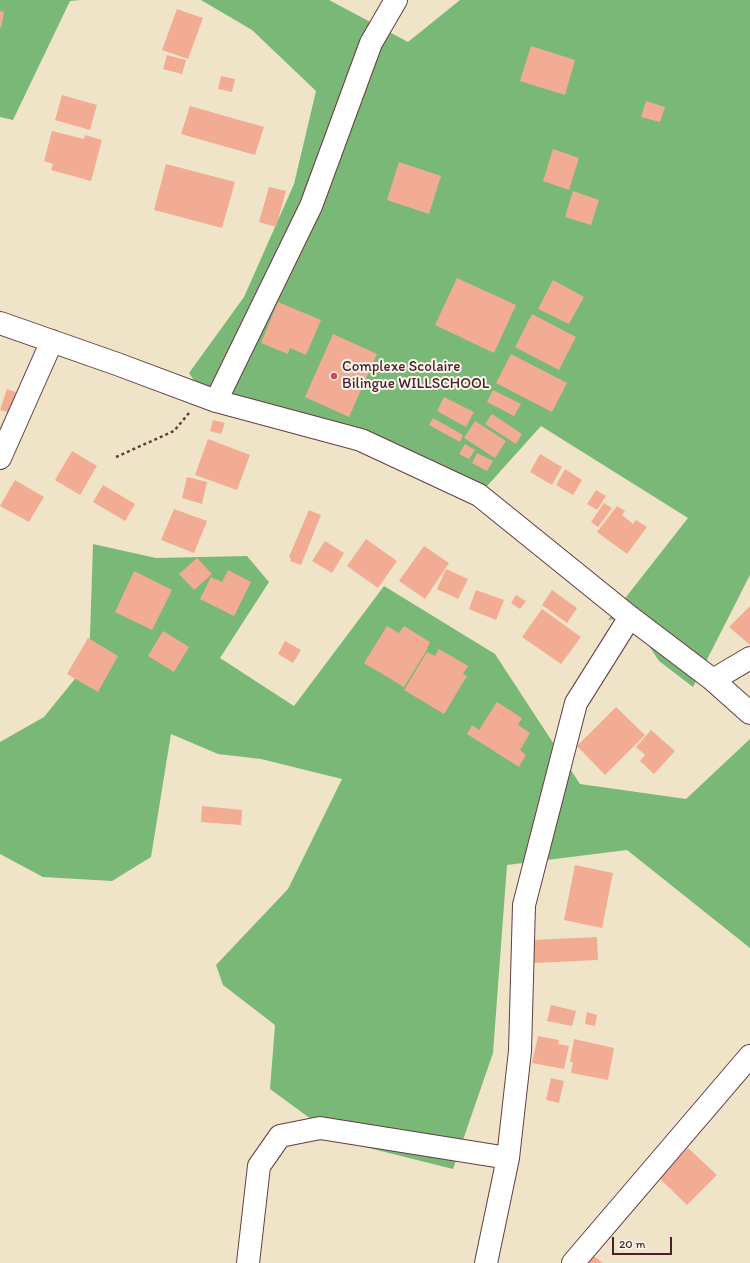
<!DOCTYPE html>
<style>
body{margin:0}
#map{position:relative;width:750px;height:1263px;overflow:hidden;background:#f0e4c8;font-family:Itim,sans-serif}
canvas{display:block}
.scale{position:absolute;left:612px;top:1237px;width:60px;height:18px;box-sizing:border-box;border:2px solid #4a1f2b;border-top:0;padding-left:5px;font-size:12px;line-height:14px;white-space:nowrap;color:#4a1f2b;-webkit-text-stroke:3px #fbf7ec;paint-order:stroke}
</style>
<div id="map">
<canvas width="750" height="1263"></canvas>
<div class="scale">20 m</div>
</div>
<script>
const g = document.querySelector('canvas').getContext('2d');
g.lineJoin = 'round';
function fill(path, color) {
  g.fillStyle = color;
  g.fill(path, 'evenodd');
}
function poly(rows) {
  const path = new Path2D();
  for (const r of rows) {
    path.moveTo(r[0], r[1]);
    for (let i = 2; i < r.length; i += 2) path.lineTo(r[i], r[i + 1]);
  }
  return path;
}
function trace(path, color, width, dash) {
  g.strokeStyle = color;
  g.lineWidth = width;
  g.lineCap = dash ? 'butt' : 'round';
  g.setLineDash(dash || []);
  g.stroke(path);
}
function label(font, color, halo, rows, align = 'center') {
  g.font = font + ' Itim,sans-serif';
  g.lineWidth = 4;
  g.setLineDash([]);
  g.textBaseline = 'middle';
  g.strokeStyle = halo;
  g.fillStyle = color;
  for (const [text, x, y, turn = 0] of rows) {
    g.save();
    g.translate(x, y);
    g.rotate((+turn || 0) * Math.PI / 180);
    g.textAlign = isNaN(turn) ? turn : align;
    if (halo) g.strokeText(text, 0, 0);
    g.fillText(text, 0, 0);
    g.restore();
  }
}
fill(poly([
 [0,0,81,0,70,1,13,120,0,117],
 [201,0,329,0,408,42,460,0,750,0,750,575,693,687,659,661,630,617,608,620,688,518,541,426,479,495,361,440,204,396,189,373,244,297,294,184,316,91,252,30],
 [93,544,156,558,247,556,269,582,220,658,294,706,384,586,495,654,580,784,686,799,750,739,750,948,627,850,507,865,493,1053,453,1169,341,1141,270,1089,275,1025,223,985,216,965,288,889,342,779,261,759,218,754,171,734,151,857,112,881,43,877,0,854,0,742,44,717,87,664,90,636]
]), '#7ab878');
fill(poly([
 [177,9,203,18,188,59,162,50],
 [0,11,4,12,1,28,0,27],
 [531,46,575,60,565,95,520,81],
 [167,55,186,60,182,74,163,69],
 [221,76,235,79,232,92,218,89],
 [62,95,97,105,90,130,55,120],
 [646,101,665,107,660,122,641,117],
 [190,106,264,127,255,155,181,134],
 [52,131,84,139,85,135,102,140,91,181,51,170,53,164,44,161],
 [553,149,579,158,569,190,543,181],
 [399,162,441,176,429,214,387,200],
 [166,164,235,182,222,228,154,210],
 [269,187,286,191,276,227,259,222],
 [573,191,599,200,591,225,565,217],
 [457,278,516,305,494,353,435,325],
 [553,280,584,297,569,324,538,309],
 [278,302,321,320,306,355,290,348,288,354,261,343],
 [532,314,576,337,559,370,515,347],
 [333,334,377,354,349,417,305,397],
 [511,354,567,383,552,412,496,383],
 [7,389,18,393,11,413,0,410],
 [493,390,521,404,514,416,487,402],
 [444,397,474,412,466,427,437,411],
 [492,414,522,434,516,444,485,424],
 [433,418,463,435,460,442,429,425],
 [213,420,225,423,221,434,210,431],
 [475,421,506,441,495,458,464,438],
 [208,439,250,455,237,490,195,475],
 [465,444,475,450,469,459,459,454],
 [72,451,97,466,80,495,55,480],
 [477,453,493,461,487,471,472,463],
 [540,454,562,467,552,485,530,472],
 [565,469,582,480,573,495,556,485],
 [187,477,207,482,202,504,182,498],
 [15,480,44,497,29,522,0,506],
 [103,485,135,504,125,521,93,502],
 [596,490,606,496,597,510,587,504],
 [604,503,612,508,598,527,591,522],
 [617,506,625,511,622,515,633,524,636,520,647,527,627,554,597,532],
 [174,509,207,521,194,553,161,540],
 [309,510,321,515,301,565,290,561,291,558,289,557],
 [366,539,397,561,378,588,347,566],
 [325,541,344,553,332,573,312,561],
 [424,546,449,563,425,599,399,581],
 [197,558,212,574,194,590,179,574],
 [446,569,468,579,458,599,437,589],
 [228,570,251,582,234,616,200,599,211,577,222,582],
 [134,571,172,590,152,630,115,612],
 [476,590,504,600,496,620,469,609],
 [552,590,577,608,567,623,542,605],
 [516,595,526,601,520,609,511,603],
 [750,606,750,645,729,627],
 [542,609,581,637,561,664,522,637],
 [387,626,399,633,404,626,430,642,427,648,428,648,404,687,364,663],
 [163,631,189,647,174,672,148,656],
 [88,638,118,656,98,692,67,674],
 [285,641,301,650,293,663,278,654],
 [439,649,468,666,463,674,467,676,444,714,404,690,427,652,435,656],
 [497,702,522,718,518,725,530,733,520,750,526,755,519,767,467,734,472,725,479,730],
 [616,707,645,735,605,775,577,746],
 [651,730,675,751,654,774,640,761,645,755,636,747],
 [202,806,242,810,241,825,201,822],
 [575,865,613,873,602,928,564,920],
 [597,937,598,960,534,963,533,940],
 [551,1005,576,1011,572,1026,547,1021],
 [587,1012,597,1015,595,1026,585,1024],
 [538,1036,559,1040,558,1044,569,1046,564,1069,532,1063],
 [574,1039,614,1048,608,1080,571,1073,573,1062,570,1062],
 [551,1078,564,1081,559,1103,546,1100],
 [688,1148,717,1175,687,1205,659,1178],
 [592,1255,603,1263,585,1263]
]), '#f1ac93');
const minor = poly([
 [0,323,117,364,216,401,361,440,479,495,630,617,713,680,750,713],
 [216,401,311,206,371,43,396,0],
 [0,458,52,341],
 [713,680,750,658],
 [248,1263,259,1166,280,1136,320,1128,508,1158],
 [486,1263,508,1158,520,1051,524,905,576,703,630,617],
 [573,1263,750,1056]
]);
trace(minor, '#633d43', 24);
trace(poly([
 [116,457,174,431,189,413]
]), '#633d43', 2.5, [3, 3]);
trace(minor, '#fff', 22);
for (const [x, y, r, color] of [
 [334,376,4,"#d1495b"]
]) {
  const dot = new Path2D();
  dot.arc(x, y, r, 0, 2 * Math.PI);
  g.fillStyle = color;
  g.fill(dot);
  trace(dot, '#fbf7ec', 1.5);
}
label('15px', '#4a1f2b', '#fbf7ec', [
 ["Complexe Scolaire",342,367],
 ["Bilingue WILLSCHOOL",342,384]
], 'left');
</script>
